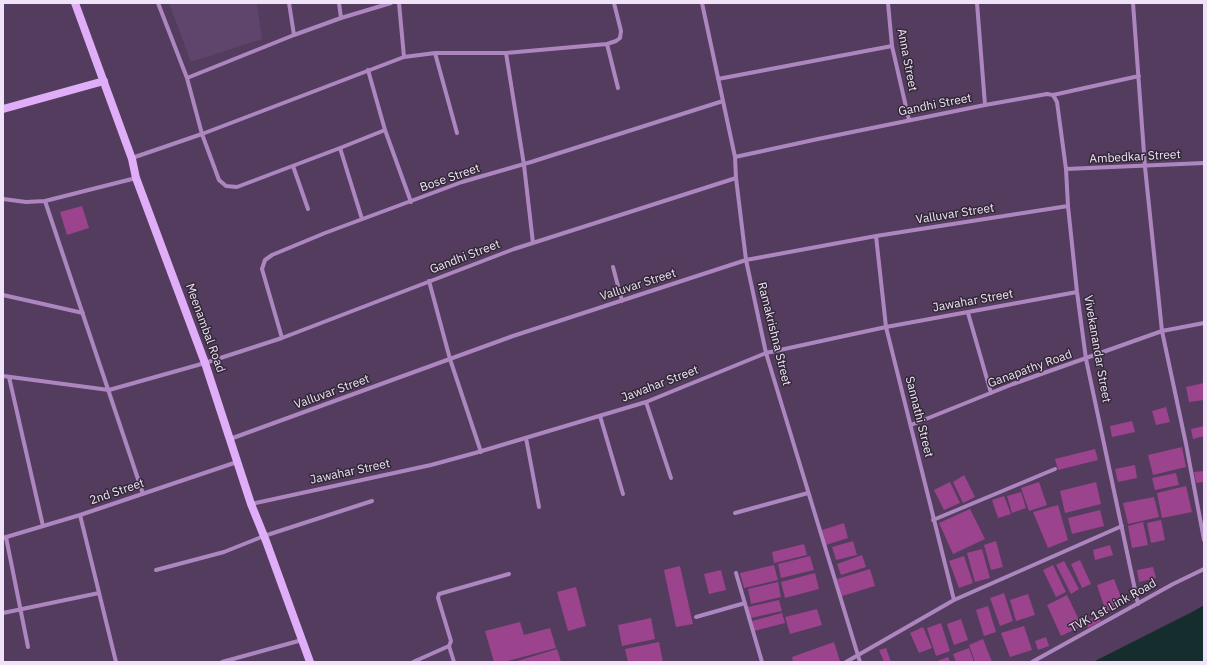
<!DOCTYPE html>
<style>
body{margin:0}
#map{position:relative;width:1207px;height:665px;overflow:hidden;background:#533c5e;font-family:"IBM Plex Sans",sans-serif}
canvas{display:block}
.frame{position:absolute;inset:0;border:4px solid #f0e3f7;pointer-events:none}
</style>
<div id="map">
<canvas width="1207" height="665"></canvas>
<div class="frame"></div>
</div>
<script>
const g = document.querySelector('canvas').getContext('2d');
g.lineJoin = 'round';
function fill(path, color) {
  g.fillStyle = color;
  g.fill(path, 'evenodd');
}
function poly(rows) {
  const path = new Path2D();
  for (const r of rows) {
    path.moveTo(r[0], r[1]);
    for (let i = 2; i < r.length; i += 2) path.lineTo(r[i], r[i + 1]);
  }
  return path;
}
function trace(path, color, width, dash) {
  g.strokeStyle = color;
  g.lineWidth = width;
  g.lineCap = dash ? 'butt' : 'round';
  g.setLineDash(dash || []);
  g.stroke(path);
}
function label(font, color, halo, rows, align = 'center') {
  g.font = font + ' "IBM Plex Sans",sans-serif';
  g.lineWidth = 3;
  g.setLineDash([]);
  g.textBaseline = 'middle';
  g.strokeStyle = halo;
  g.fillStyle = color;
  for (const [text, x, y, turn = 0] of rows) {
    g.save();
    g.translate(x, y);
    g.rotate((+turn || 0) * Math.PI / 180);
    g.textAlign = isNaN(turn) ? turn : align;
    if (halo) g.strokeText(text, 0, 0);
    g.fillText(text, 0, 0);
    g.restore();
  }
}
fill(poly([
 [169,3,257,3,262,39,191,62]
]), '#5f446c');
fill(poly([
 [1204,605,1204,662,1093,662,1194,611]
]), '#152d2d');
fill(poly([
 [82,206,89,228,67,235,60,212],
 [1204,383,1204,400,1189,402,1186,387],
 [1166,407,1170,422,1156,425,1152,411],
 [1132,421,1135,432,1112,437,1110,426],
 [1204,426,1204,436,1193,439,1191,429],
 [1182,447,1186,467,1153,475,1148,455],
 [1095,449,1098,460,1058,470,1055,459],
 [1135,465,1137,478,1118,482,1115,469],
 [1204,471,1204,482,1196,483,1194,472],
 [1176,473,1179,485,1155,490,1152,478],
 [964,475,975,497,963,503,953,482],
 [950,482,960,503,944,510,934,490],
 [1039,482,1047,505,1029,511,1021,488],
 [1096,482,1101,504,1065,513,1060,491],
 [1186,486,1192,512,1162,518,1157,493],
 [1021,492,1026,508,1012,513,1007,496],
 [1004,496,1011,514,998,518,992,500],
 [1154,497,1159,517,1128,524,1123,503],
 [1058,505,1068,540,1048,548,1033,512],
 [970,509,985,539,953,554,939,523],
 [1100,510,1104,526,1072,534,1068,518],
 [1161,520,1165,540,1151,543,1147,523],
 [1143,522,1148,545,1132,548,1128,526],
 [844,523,848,538,826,545,822,530],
 [853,541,857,555,836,560,832,547],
 [996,541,1003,567,991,570,984,545],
 [804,544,807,555,774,563,772,552],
 [1110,545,1113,555,1095,560,1093,550],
 [982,549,990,578,975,582,967,553],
 [862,555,866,567,841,575,837,564],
 [810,556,814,570,781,578,778,564],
 [964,556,973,583,959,588,949,561],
 [1080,560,1091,584,1082,588,1071,564],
 [1064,561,1079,589,1071,594,1056,565],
 [774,565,778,580,744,588,740,573],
 [1053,565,1066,592,1056,597,1043,570],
 [680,566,693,624,676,627,664,570],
 [1153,567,1156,578,1139,582,1137,570],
 [870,569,875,586,842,596,837,579],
 [721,570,726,590,709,594,704,574],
 [815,573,819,589,785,598,781,582],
 [1114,579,1124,605,1106,612,1097,585],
 [778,582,781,597,751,604,748,589],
 [576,587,586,626,568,631,557,592],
 [1004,593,1013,621,1000,626,990,598],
 [1028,594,1035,615,1016,621,1010,600],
 [1067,595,1082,626,1061,636,1047,605],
 [779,600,782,611,751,618,748,607],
 [988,606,996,632,984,636,976,610],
 [817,609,822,625,790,634,785,617],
 [782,613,785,623,754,631,752,621],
 [1098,615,1101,621,1088,628,1085,622],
 [651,618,655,639,622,646,618,625],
 [961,619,968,640,954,645,947,624],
 [520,622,524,635,550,628,556,648,504,662,494,662,485,631],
 [941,623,950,651,936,656,927,628],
 [1024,626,1032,650,1010,657,1001,633],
 [923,627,932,648,919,653,910,633],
 [1046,637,1049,646,1038,650,1035,641],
 [983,639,992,662,975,662,969,645],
 [659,642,663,662,628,662,625,649],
 [834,642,840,661,793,662,792,657],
 [886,648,891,662,884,662,879,650],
 [969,648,974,662,956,662,953,654],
 [557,649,561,662,514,662],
 [948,657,950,662,935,662]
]), '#9c438e');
trace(poly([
 [158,3,187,78,202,134,219,180,226,186,237,187,340,148,385,130],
 [289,3,294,35],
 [339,3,341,18],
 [399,3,404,57],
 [702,3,735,157,736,178,746,260,766,353,860,662],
 [888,3,892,46,909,120],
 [977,3,985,105],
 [1133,3,1145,167,1162,331,1186,444,1204,540],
 [607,44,618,88],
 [435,53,457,133],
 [506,53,524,165,533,243],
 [368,70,385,130,411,202],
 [187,78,294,35,341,18,391,3],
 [718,79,892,46],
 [1053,95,1057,102,1066,169,1068,206,1077,292,1086,359,1138,604],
 [340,148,362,219],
 [735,157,818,139,985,105,1047,94,1053,95,1139,76],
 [132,158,202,134,404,57,435,53,506,53,607,44,616,41,620,38,621,31,614,3],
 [293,166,308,209],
 [1066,169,1204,163],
 [3,199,26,202,45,201,136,178],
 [45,201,143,494],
 [876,236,886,327,954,600],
 [613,267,622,301],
 [429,281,450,359,481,452],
 [3,295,83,313],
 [968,313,991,393],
 [282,338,262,269,265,260,272,255,325,233,462,182,531,162,723,101],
 [3,376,109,390,205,363,282,338,514,249,736,178],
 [9,377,43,526],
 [646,402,671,478],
 [600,416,623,494],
 [911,425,1013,384,1162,331,1204,323],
 [526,438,539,507],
 [230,439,513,336,746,260,876,236,1068,206],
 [251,504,431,465,475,453,646,402,766,353,886,327,1077,292],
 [735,513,808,493],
 [80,515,116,662],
 [933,520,1055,469],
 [6,537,28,647],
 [3,538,80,515,237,462],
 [156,570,224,552,264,536,372,501],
 [736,573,762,662],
 [3,613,99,593],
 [696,617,745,603],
 [449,646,454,662],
 [222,662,302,640],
 [413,662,449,646,451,641,438,598,439,594,509,574],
 [846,662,954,600,1122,526],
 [1032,662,1173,584,1204,569]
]), '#ad86c0', 4);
trace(poly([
 [75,3,132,159,136,178,205,363,251,504,266,541,310,662],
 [3,109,104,81]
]), '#e0aef8', 8);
label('12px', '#f0e3f7', '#322837', [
 ["Anna Street",907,60,79],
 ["Gandhi Street",935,105,-11],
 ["Ambedkar Street",1135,157,-3],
 ["Bose Street",450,178,-19],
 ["Valluvar Street",955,214,-9],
 ["Gandhi Street",465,257,-21],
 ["Valluvar Street",638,285,-18],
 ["Jawahar Street",973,301,-10],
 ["Meenambal Road",205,328,70],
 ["Ramakrishna Street",774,334,76],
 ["Vivekanandar Street",1097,349,80],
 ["Ganapathy Road",1030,369,-20],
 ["Jawahar Street",660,384,-21],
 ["Valluvar Street",332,392,-20],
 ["Sannathi Street",919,417,76],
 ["Jawahar Street",350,472,-12],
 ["2nd Street",117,492,-19],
 ["TVK 1st Link Road",1113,606,-29]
]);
</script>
